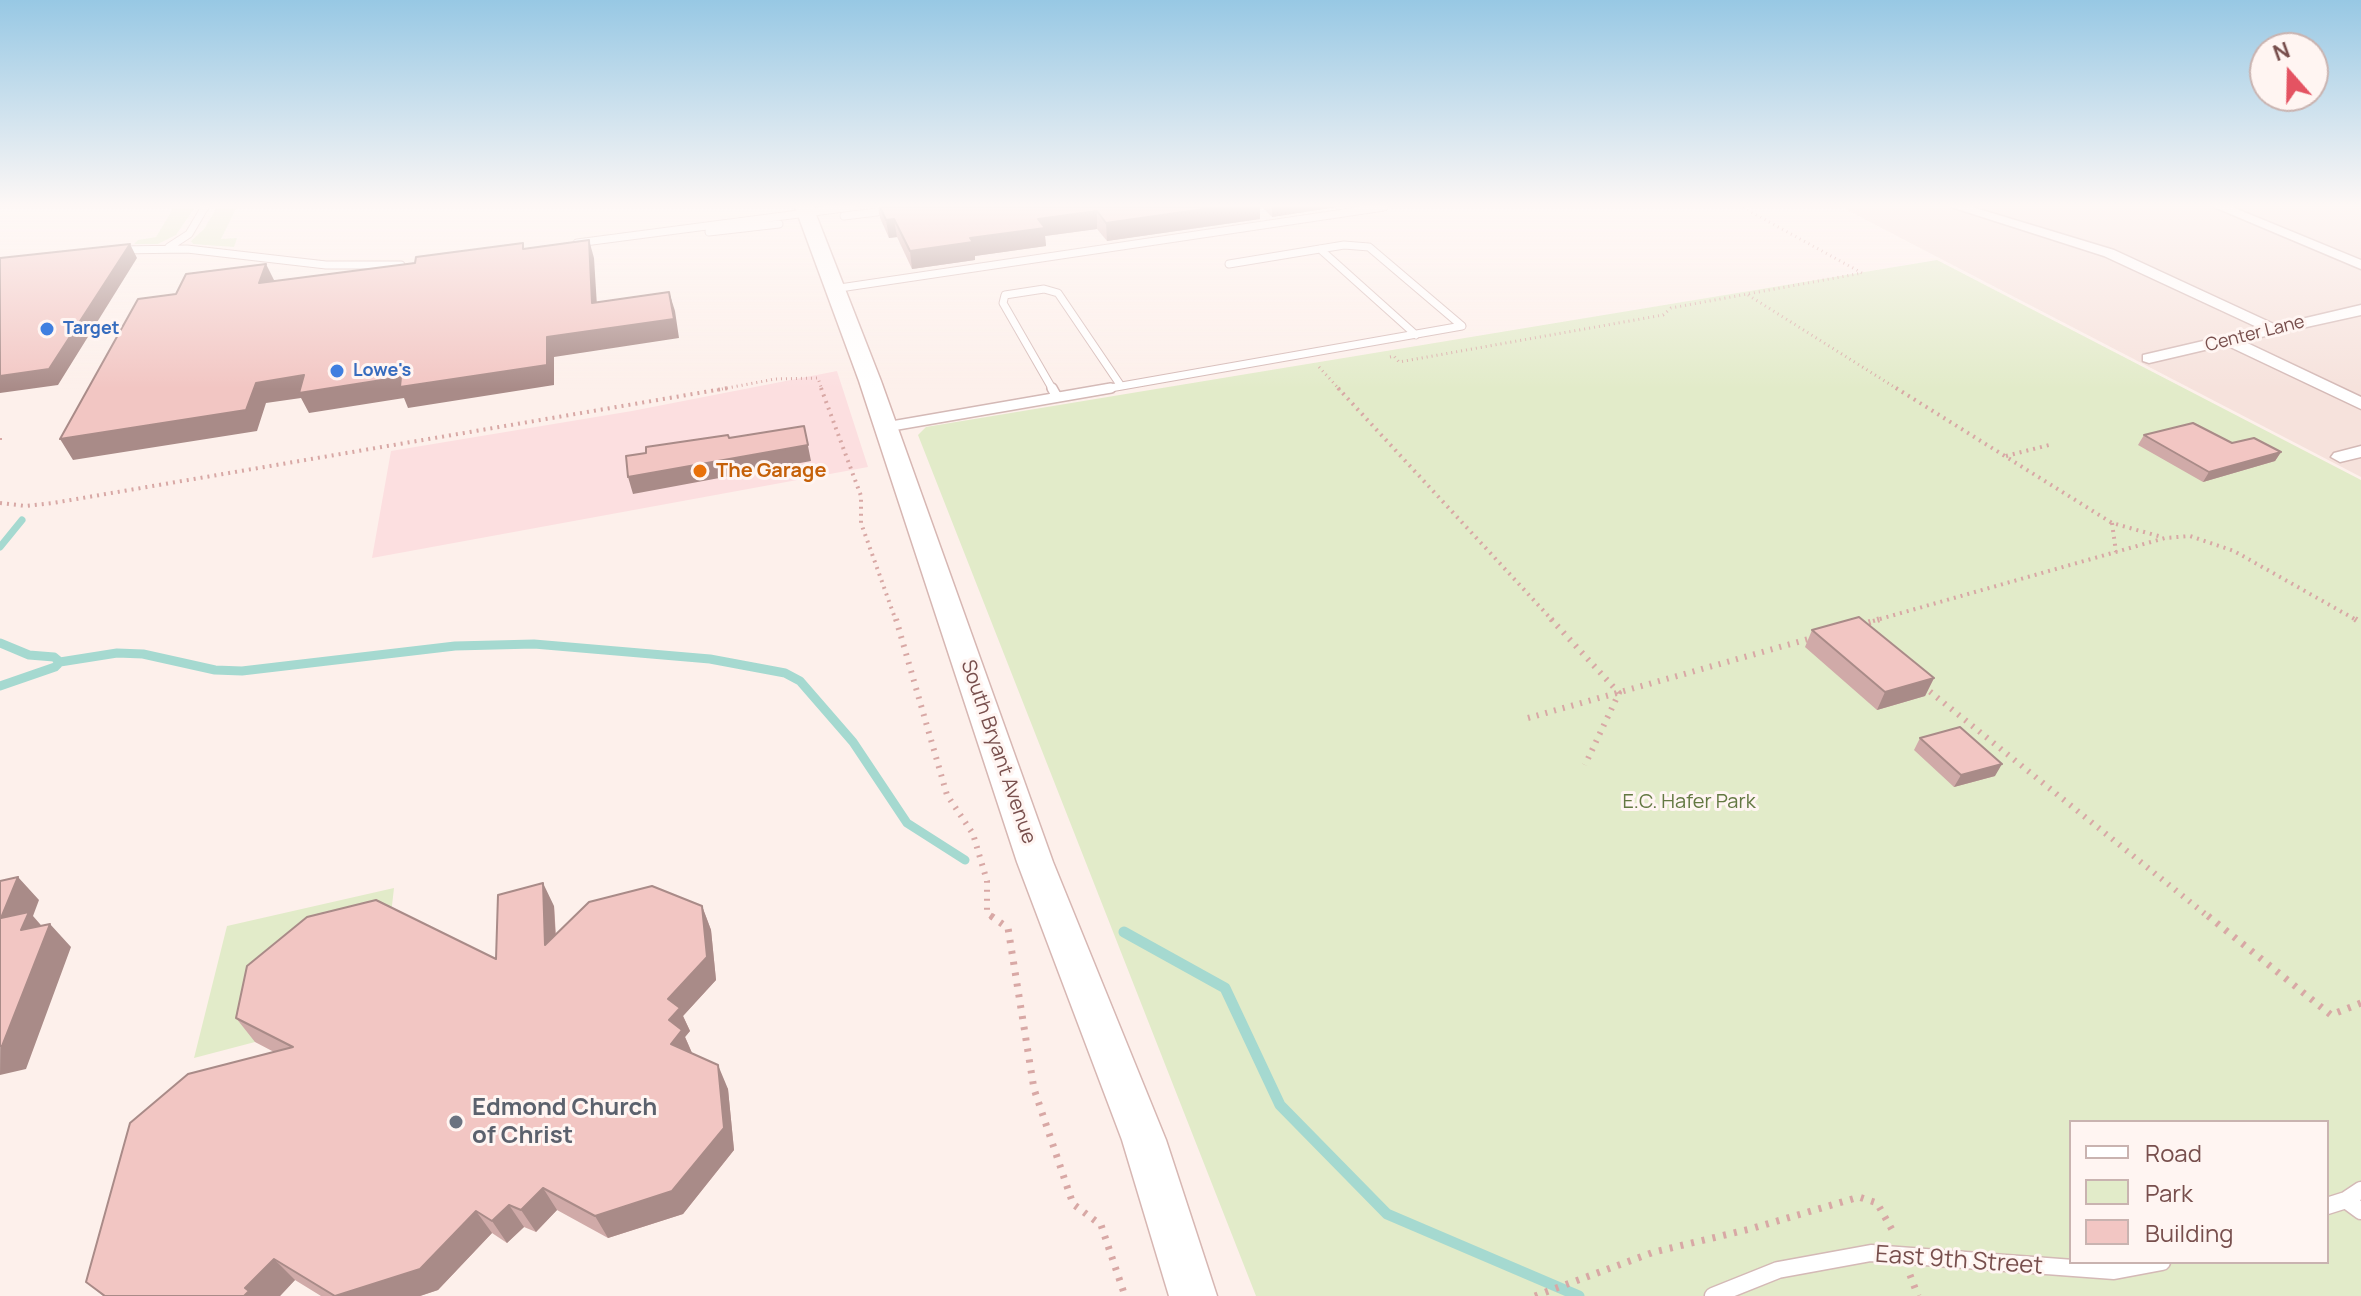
<!DOCTYPE html>
<style>
body{margin:0}
#map{position:relative;width:2361px;height:1296px;overflow:hidden;background:#fdf0eb;font-family:Manrope,sans-serif}
canvas{display:block}
.legend{position:absolute;left:2069px;top:1120px;width:260px;height:144px;box-sizing:border-box;background:#fff5f2;border:2px solid #c9b3b0;margin:0;padding:10px 14px;list-style:none;font-size:24px;color:#784f4d}
.legend li{display:flex;align-items:center;gap:16px;height:40px}
.legend b{width:40px;border:2px solid #c9b3b0}
.north{position:absolute;left:2249px;top:32px;width:80px;height:80px;box-sizing:border-box;background:#fff5f2;border:2px solid #c9b3b0;border-radius:50%;rotate:340deg;font-size:22px;font-weight:700;line-height:32px;text-align:center;color:#784f4d}
.north::after{content:'';display:block;margin:auto;width:28px;height:36px;background:#e45362;clip-path:polygon(50% 0,100% 100%,50% 72%,0 100%)}
</style>
<div id="map">
<canvas width="2361" height="1296"></canvas>
<ul class="legend">
<li><b style="height:10px;background:#fff"></b>Road</li>
<li><b style="height:22px;background:#e2ebc9"></b>Park</li>
<li><b style="height:22px;background:#f2c6c3"></b>Building</li>
</ul>
<div class="north">N</div>
</div>
<script>
const g = document.querySelector('canvas').getContext('2d');
g.lineJoin = 'round';
function fill(path, color) {
  g.fillStyle = color;
  g.fill(path, 'evenodd');
}
function poly(rows) {
  const path = new Path2D();
  for (const r of rows) {
    path.moveTo(r[0], r[1]);
    for (let i = 2; i < r.length; i += 2) path.lineTo(r[i], r[i + 1]);
  }
  return path;
}
function trace(path, color, width, dash) {
  g.strokeStyle = color;
  g.lineWidth = width;
  g.lineCap = dash ? 'butt' : 'round';
  g.setLineDash(dash || []);
  g.stroke(path);
}
function label(font, color, halo, rows, align = 'center') {
  g.font = font + ' Manrope,sans-serif';
  g.lineWidth = 6;
  g.setLineDash([]);
  g.textBaseline = 'middle';
  g.strokeStyle = halo;
  g.fillStyle = color;
  for (const [text, x, y, turn = 0] of rows) {
    g.save();
    g.translate(x, y);
    g.rotate((+turn || 0) * Math.PI / 180);
    g.textAlign = isNaN(turn) ? turn : align;
    if (halo) g.strokeText(text, 0, 0);
    g.fillText(text, 0, 0);
    g.restore();
  }
}
fill(poly([
 [1841,207,2361,207,2361,477]
]), '#f6e2dc');
fill(poly([
 [837,371,868,467,372,558,391,451,632,411]
]), '#fcdfe0');
fill(poly([
 [174,207,195,207,176,235,158,244,134,244,138,240,156,237],
 [217,207,237,207,221,239,237,238,234,247,193,244,191,241,204,229],
 [1937,260,2361,480,2361,1296,1256,1296,918,435,926,427],
 [2071,1122,2327,1122,2327,1262,2071,1262],
 [394,888,390,923,265,989,255,1042,194,1058,227,926]
]), '#e2ebc9');
trace(poly([
 [0,547,22,520]
]), '#a5d9d0', 7);
trace(poly([
 [0,643,29,655,54,657,60,662],
 [0,686,55,667,60,662,117,653,143,654,215,670,242,671,455,646,534,644,710,659,785,673,800,681,853,742,907,823,965,860]
]), '#a5d9d0', 9);
trace(poly([
 [1124,932,1225,988,1280,1105,1387,1214,1579,1296]
]), '#a5d9d0', 11);
const serviceFar2 = poly([
 [844,216,877,212,883,207],
 [709,232,779,224],
 [577,243,852,207],
 [169,247,189,234,205,207],
 [1320,249,1416,335],
 [120,250,187,249,326,265,401,265],
 [833,289,1384,207],
 [1053,390,1003,303,1005,295,1044,289,1058,293,1121,386],
 [1099,390,1462,326,1369,247,1344,245,1229,264]
]);
const serviceFar1 = poly([
 [1052,388,1057,397],
 [886,427,1111,388]
]);
const service = poly([
 [2346,1200,2361,1211],
 [2327,1206,2346,1200,2361,1190],
 [1713,1296,1778,1270,1871,1253,2114,1271,2162,1262]
]);
const minor = poly([
 [1951,207,1972,207,2114,250,2276,325,2361,305,2361,315,2243,341,2361,397,2361,409,2226,345,2149,363,2143,361,2143,355,2259,328,2104,256,1951,207],
 [2214,207,2232,207,2361,260,2361,269,2214,207],
 [2361,446,2361,457,2340,462,2331,457,2334,453,2361,446]
]);
const secondary = poly([
 [795,207,813,207,881,381,1053,862,1166,1140,1217,1296,1169,1296,1122,1140,1017,862,859,381,795,207]
]);
trace(serviceFar2, '#d4b9b6', 9);
trace(serviceFar1, '#d4b9b6', 12);
trace(service, '#d4b9b6', 19);
trace(minor, '#d4b9b6', 3);
trace(secondary, '#d7b7b3', 3);
trace(poly([
 [1748,295,1899,390],
 [1390,357,1394,356,1399,362,1663,315,1671,308,1862,273,1742,207],
 [1319,367,1340,390],
 [717,390,775,379,818,378,822,390]
]), '#d8a8a5', 3, [1, 4]);
trace(poly([
 [821,388,861,496,861,523,896,621],
 [1338,388,1553,621],
 [1896,388,2112,523,2162,537],
 [0,438,0,442],
 [2006,456,2049,445],
 [0,503,26,506,53,503,728,388],
 [2112,523,2116,552],
 [1873,621,2165,538,2190,536,2234,551,2358,621]
]), '#d8a8a5', 4, [2, 5]);
trace(poly([
 [896,619,947,795,973,834,987,881,987,913,994,918],
 [1551,619,1619,693,1585,765],
 [2355,619,2361,623],
 [1860,625,1880,619],
 [1923,686,2210,918],
 [1528,718,1812,638]
]), '#d8a8a5', 6, [2, 7]);
trace(poly([
 [991,916,1008,928,1034,1089,1073,1204,1101,1225,1125,1296],
 [2208,916,2331,1015,2361,1003],
 [1910,1275,1918,1296],
 [1535,1296,1654,1252,1750,1229,1859,1197,1877,1203,1895,1235]
]), '#d8a8a5', 7, [3, 8]);
trace(serviceFar2, '#fff', 7);
trace(serviceFar1, '#fff', 9);
trace(service, '#fff', 16);
fill(minor, '#fff');
fill(secondary, '#fff');
fill(poly([
 [878,207,1260,207,1260,219,1107,241,1097,229,1045,236,1046,246,975,256,975,260,912,269,897,237,889,238,880,218],
 [1262,207,1337,207,1272,217],
 [2144,435,2232,443,2281,452,2275,461,2203,482,2138,445],
 [1812,630,1934,678,1925,696,1877,710,1805,647],
 [1920,738,1995,776,1954,787,1914,750],
 [554,906,556,935,702,906,711,930,716,980,683,1016,690,1031,685,1037,692,1053,728,1089,734,1150,683,1214,608,1238,557,1210,536,1232,524,1227,507,1243,492,1233,438,1290,420,1296,321,1296,295,1280,280,1296,103,1296,86,1282,274,1052,255,1042,236,1018,496,959]
]), '#d0aaa8');
fill(poly([
 [1218,207,1260,207,1260,219,1107,241,1106,223],
 [1272,207,1337,207,1272,217],
 [1097,211,1097,229,1045,236,1046,246,975,256,975,260,912,269,910,251,970,238,1038,219],
 [894,219,897,237,889,238,886,220],
 [589,240,594,258,598,322,592,303],
 [130,244,137,258,58,385,0,393,0,376],
 [266,264,275,282,259,283],
 [669,292,675,311,679,338,554,357,554,385,408,408,404,398,309,413,301,398,266,403,257,431,73,460,60,439,256,383,547,337],
 [804,426,811,461,633,494,628,477],
 [2281,452,2275,461,2203,482,2209,472],
 [1934,678,1925,696,1877,710,1885,692],
 [2002,764,1995,776,1954,787,1961,775],
 [18,877,39,900,33,916,47,932,50,924,71,947,26,1069,0,1075,1,918],
 [543,883,554,906,557,968,545,945],
 [702,906,711,930,716,980,683,1016,690,1031,685,1037,692,1053,671,1044,668,999],
 [718,1065,728,1089,734,1150,683,1214,608,1238,595,1216],
 [543,1188,557,1210,536,1232,521,1210],
 [509,1205,524,1227,507,1243,492,1221],
 [476,1211,492,1233,438,1290,420,1296,335,1296],
 [274,1259,295,1280,280,1296,244,1296,245,1288]
]), '#a98b88');
const building = poly([
 [880,207,1218,207,1106,223,1097,211,1038,219,1045,228,970,238,973,242,910,251,894,219,886,220,880,207],
 [589,240,592,303,669,292,674,319,547,337,547,365,400,387,401,377,299,393,304,375,256,383,246,410,60,439,138,299,176,294,186,274,266,264,259,283,415,263,416,257,523,243,523,249,589,240],
 [130,244,49,369,0,376,0,258,130,244],
 [2193,423,2232,443,2254,438,2281,452,2209,472,2144,435,2193,423],
 [804,426,808,445,628,477,626,456,646,453,646,447,728,435,729,438,804,426],
 [1859,617,1934,678,1885,692,1812,630,1859,617],
 [1960,727,2002,764,1961,775,1920,738,1960,727],
 [18,877,1,918,29,912,21,930,50,924,2,1046,0,1046,0,881,18,877],
 [543,883,545,945,589,902,652,886,702,906,707,957,668,999,680,1008,669,1020,682,1030,671,1044,718,1065,724,1128,672,1191,595,1216,543,1188,521,1210,509,1205,492,1221,476,1211,420,1269,335,1296,274,1259,245,1288,249,1291,244,1296,105,1296,86,1282,130,1123,188,1074,293,1047,236,1018,247,966,307,917,376,900,496,959,498,895,543,883]
]);
fill(building, '#f2c6c3');
trace(building, '#a98b88', 2);
const sky = g.createLinearGradient(0, 0, 0, 389);
sky.addColorStop(0, '#97c8e4');
sky.addColorStop(0.53, '#fef8f6');
sky.addColorStop(1, '#fef8f600');
g.fillStyle = sky;
g.fillRect(0, 0, 2361, 389);
for (const [x, y, r, color] of [
 [47,329,8,"#3f7fe0"],
 [337,371,8,"#3f7fe0"],
 [700,471,8,"#e8710a"],
 [456,1122,8,"#6b7280"]
]) {
  const dot = new Path2D();
  dot.arc(x, y, r, 0, 2 * Math.PI);
  g.fillStyle = color;
  g.fill(dot);
  trace(dot, '#fff5f2', 3);
}
label('bold 18px', '#366cbe', '#fff5f2', [
 ["Target",63,329],
 ["Lowe's",353,371]
], 'left');
label('18px', '#784f4d', '#fff5f2', [
 ["Center Lane",2255,334,-14]
]);
label('bold 20px', '#c56008', '#fff5f2', [
 ["The Garage",716,471]
], 'left');
label('20px', '#784f4d', '#fff5f2', [
 ["South Bryant Avenue",998,752,71]
]);
label('20px', '#637842', '#fff5f2', [
 ["E.C. Hafer Park",1689,802]
]);
label('bold 24px', '#5b616d', '#fff5f2', [
 ["Edmond Church",472,1108],
 ["of Christ",472,1136]
], 'left');
label('24px', '#784f4d', '#fff5f2', [
 ["East 9th Street",1959,1261,4]
]);
</script>
